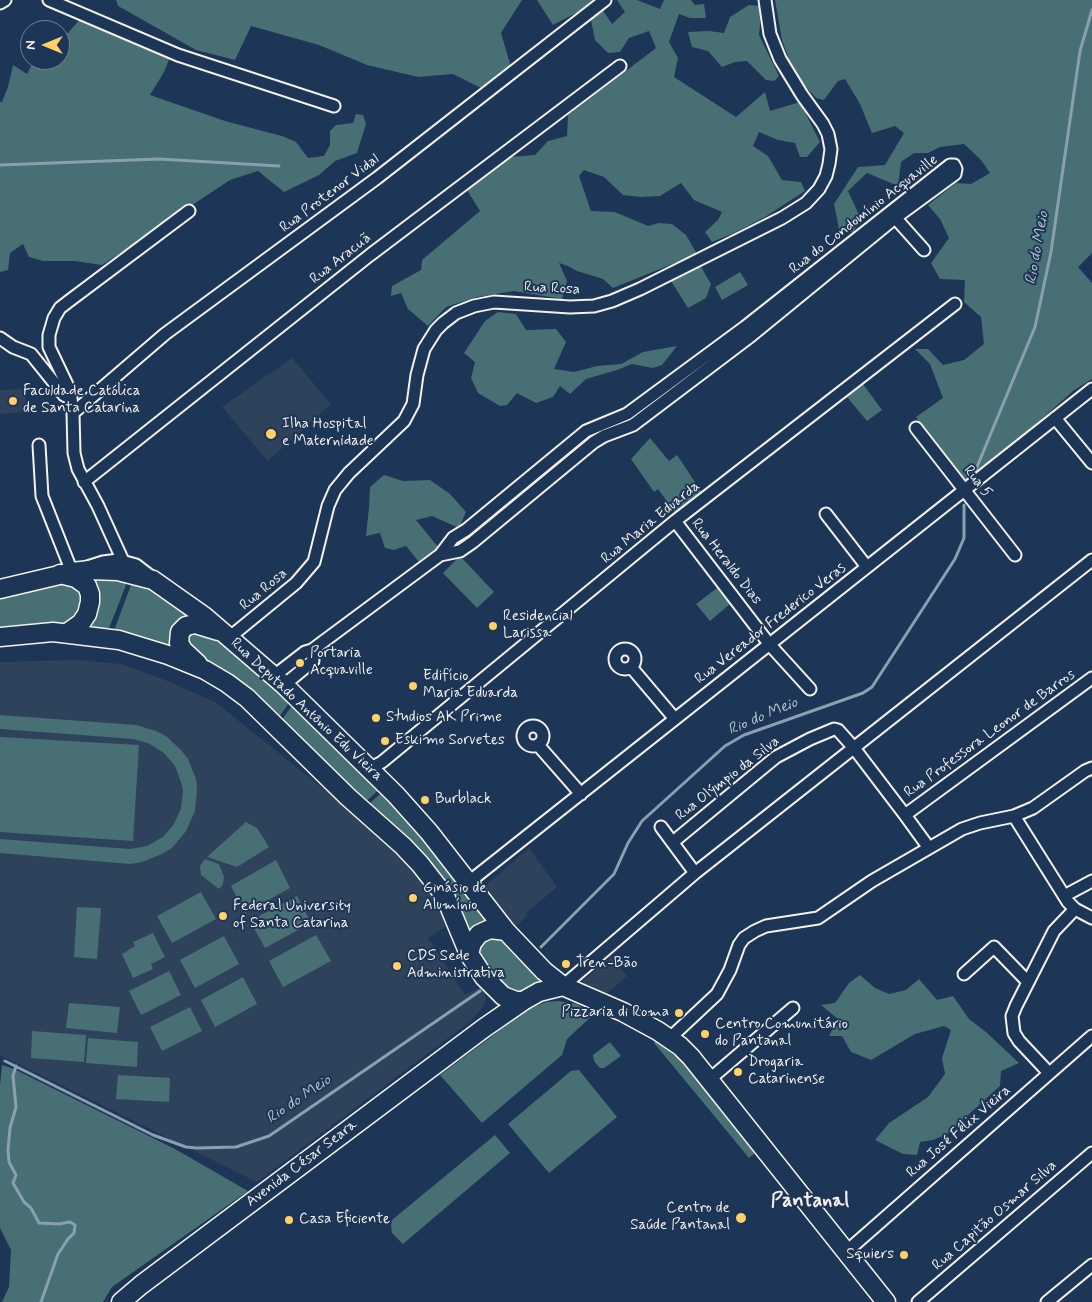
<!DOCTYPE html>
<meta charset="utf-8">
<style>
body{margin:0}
#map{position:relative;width:1092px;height:1302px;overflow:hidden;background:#1d3557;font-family:Mynerve,sans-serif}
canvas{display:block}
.north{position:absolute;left:20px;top:20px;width:50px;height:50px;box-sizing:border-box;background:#1d3557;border:1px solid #738091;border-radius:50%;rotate:270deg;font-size:14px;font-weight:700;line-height:20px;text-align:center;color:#f4f1e8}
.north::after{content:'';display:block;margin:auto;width:18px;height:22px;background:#ffd166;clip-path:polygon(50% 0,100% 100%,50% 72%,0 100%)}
</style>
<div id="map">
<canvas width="1092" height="1302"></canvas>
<div class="north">N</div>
</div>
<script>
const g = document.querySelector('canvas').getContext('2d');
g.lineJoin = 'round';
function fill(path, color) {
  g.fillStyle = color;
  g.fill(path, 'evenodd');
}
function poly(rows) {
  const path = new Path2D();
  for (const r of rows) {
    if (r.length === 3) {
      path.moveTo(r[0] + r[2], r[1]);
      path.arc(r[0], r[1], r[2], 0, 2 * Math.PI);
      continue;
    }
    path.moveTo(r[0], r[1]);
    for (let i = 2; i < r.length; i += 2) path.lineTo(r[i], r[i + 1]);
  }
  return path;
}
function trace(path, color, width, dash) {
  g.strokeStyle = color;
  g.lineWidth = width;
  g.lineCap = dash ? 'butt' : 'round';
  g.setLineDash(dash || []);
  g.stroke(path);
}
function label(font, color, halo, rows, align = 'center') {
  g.font = font + ' Mynerve,sans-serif';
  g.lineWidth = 4;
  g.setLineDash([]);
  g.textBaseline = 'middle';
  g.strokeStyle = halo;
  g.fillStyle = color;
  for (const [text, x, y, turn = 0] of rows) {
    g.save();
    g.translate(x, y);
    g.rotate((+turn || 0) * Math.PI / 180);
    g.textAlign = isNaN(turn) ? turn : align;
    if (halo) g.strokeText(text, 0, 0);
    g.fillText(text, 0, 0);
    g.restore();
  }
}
fill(poly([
 [292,358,331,404,268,461,222,407],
 [25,389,26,412,0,414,0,390],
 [77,660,121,664,165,680,215,702,390,842,434,894,442,907,448,925,428,938,465,995,483,986,486,992,485,1004,471,1021,257,1182,0,1055,0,662],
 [529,848,557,887,526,913,527,916,516,926,484,887],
 [611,957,627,976,605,995,578,985]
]), '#2f425b');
fill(poly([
 [116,0,522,0,501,33,511,67,481,88,453,74,418,77,367,65,319,45,251,26,235,60,196,50,118,6],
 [537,0,601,0,553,25],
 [617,0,637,0,660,9,664,0,691,0,695,5,704,4,706,18,690,18,679,14,669,42,678,58,674,77,736,117,765,92,770,111,800,102,820,142,807,157,800,157,795,143,778,140,759,132,753,146,768,156,782,180,801,182,805,191,765,217,734,233,712,242,705,232,718,220,722,212,694,200,681,183,660,196,640,197,623,195,604,177,584,170,579,176,591,211,615,212,648,226,659,223,672,224,686,235,697,254,613,288,603,279,577,271,568,266,559,263,567,281,562,299,514,291,477,297,446,307,428,326,408,309,401,293,391,296,392,286,421,270,422,260,480,211,467,190,510,157,535,155,548,141,567,136,568,115,656,48,649,31,629,38,620,52,608,53,595,40,591,20,602,9,612,24,625,12],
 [775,0,1092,0,1092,253,1078,267,1092,283,1092,379,1073,391,988,467,967,481,924,430,916,417,943,398,930,364,915,349,928,349,943,365,964,360,984,344,981,317,964,302,965,280,940,279,931,263,949,238,940,219,928,205,956,183,971,184,990,173,981,160,964,144,940,147,928,153,914,153,901,162,898,186,867,173,848,191,861,219,853,232,839,229,834,204,858,167,885,165,904,133,895,126,872,133,860,104,845,79,838,81,824,100,816,98,794,74,782,40],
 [749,5,762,6,759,35,779,76,774,81,766,80,747,61,735,62,722,67,708,51,692,47,688,32,709,31,724,33,730,17],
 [82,17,170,57,164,72,150,95,225,121,282,136,296,142,308,158,324,156,330,145,330,131,336,125,353,123,356,114,363,115,366,124,357,153,335,161,319,175,284,192,258,171,230,180,102,265,75,261,43,261,29,257,23,244,10,253,8,270,0,272,0,102,2,102,8,87,13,65,27,74,34,60,60,60,60,33,68,33],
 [700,265,711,284,706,298,688,308,671,281],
 [740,272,748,285,722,300,715,287],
 [498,312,516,314,526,330,556,329,566,342,554,369,574,372,597,366,621,364,643,352,677,346,662,365,653,368,632,364,617,370,586,379,570,394,560,386,553,397,536,403,517,393,507,405,500,406,478,393,471,378,475,362,464,353,485,321],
 [863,384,882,410,867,421,847,397],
 [650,438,669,461,677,455,703,494,677,515,658,489,654,492,631,459],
 [384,475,403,481,430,480,450,494,466,512,459,528,432,516,416,520,438,547,419,562,406,546,394,550,385,548,380,533,366,536,369,507,370,487],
 [460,556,494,592,477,608,443,573],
 [74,574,130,575,106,636,83,625,89,616],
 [134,577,161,589,194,620,178,648,112,636],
 [75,581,88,602,67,627,0,634,0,594],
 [717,588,730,604,710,621,696,604],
 [187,629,208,631,293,697,275,723,183,644],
 [296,700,383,786,362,805,278,725],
 [0,715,136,725,156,731,166,736,181,750,188,759,196,779,197,789,195,811,186,831,172,848,162,854,142,862,130,864,0,853,0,839,130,849,147,846,163,837,174,824,181,808,183,790,181,782,175,766,164,753,150,744,134,739,0,729],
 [0,737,139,745,133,841,0,832],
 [386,789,498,926,468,945,449,898,364,808],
 [246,822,257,828,269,847,237,867,207,857],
 [205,859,219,864,224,877,223,884,219,889,201,875,200,866],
 [276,860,290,888,245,913,231,886],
 [201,892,216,919,172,943,157,916],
 [297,896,311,923,265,948,250,921],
 [77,907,101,908,97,959,74,957],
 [497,931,542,975,541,982,535,992,507,995,472,946],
 [153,933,165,957,151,964,153,969,133,978,122,954,135,946,133,942],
 [316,935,331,961,283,987,269,961],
 [224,936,239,964,195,988,180,960],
 [169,971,181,995,141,1015,129,991],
 [860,975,875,988,889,994,906,990,919,979,937,1000,953,996,969,1019,986,1032,1019,1063,1001,1071,1000,1086,947,1134,933,1140,920,1142,917,1155,903,1154,875,1140,889,1123,928,1097,945,1074,942,1058,951,1030,944,1026,915,1034,871,1060,851,1052,842,1036,829,1036,838,1019,821,1005,835,1003,849,983],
 [243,977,257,1004,215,1027,201,1000],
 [558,1001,577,1004,593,1015,567,1039,562,1055,482,1123,440,1075,527,1010,546,1002],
 [69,1003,120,1007,117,1033,66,1028],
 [190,1007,202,1031,162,1051,150,1027],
 [32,1031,86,1035,84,1062,31,1058],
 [88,1038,138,1042,137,1067,86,1063],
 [655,1041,691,1068,755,1153,749,1158,654,1043],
 [610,1042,621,1056,604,1068,600,1068,594,1061,593,1055],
 [2,1065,14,1069,175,1149,248,1191,112,1287,103,1302,2,1302,9,1287,11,1250,0,1228,0,1085],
 [579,1070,617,1117,549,1173,508,1124,571,1071],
 [118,1075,170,1078,169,1102,116,1099],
 [495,1135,510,1153,403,1244,392,1233,391,1226,392,1220]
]), '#486f73');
trace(poly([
 [0,165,159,159,279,166],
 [972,479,1035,327,1051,252,1080,51,1092,10],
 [541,947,614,874,628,843,642,821,725,746,744,735,863,693,872,687,955,559,964,538,964,505],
 [5,1061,153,1135,186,1147,197,1148,236,1147,269,1136,480,991],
 [16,1066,13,1076,16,1107,10,1128,8,1150,9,1162,16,1175,13,1183,24,1202,31,1208,39,1223,59,1224,70,1222,75,1225,74,1233,68,1239,58,1254,41,1302]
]), '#8a9fb0', 3);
const street = poly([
 [49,0,178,55,334,106],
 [0,3,5,0],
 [891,213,924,250],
 [0,338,13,347,31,354,64,395,70,398],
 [73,413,165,334,377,178,605,0],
 [1055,418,1092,463],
 [916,428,1015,555],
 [39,445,42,496,72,572,103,562,118,560,136,565,149,575],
 [84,482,370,255,620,66],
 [826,514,867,567],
 [675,521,770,645,810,689],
 [123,561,98,506,78,469,74,453,73,413,70,391,49,347,49,335,54,318,60,308,69,301,189,211],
 [230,637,296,583,314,562,328,506,335,490,349,473,404,421,413,404,417,375,424,349,436,330,443,323,456,313,474,306,494,302,570,307,594,306,612,301,640,289,782,218,806,203,819,189,826,176,829,164,831,149,828,134,823,124,802,95,780,59,770,34,765,0],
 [625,659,10],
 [631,667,675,719],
 [274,676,305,652,312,650,440,555,453,538,466,530,586,431,627,414,745,327,950,165,954,165,956,169,955,174,895,218,752,335,633,425,604,436,594,442,473,542,460,551,440,555],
 [284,685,313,661,312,650],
 [533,736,10],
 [538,745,581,794],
 [369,769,382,762,675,521,955,304],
 [905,815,1092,678],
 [1014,816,1068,902,1075,909,1092,918],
 [661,827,695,873],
 [673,842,776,757,810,739,834,729,838,730,854,748,905,815,929,848],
 [469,882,1092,389],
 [1064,896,1092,881],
 [964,974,994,947,1028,982],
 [563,986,695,873,1092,560],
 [670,1038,717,994,730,970,739,945,744,938,755,931,766,926,818,918,872,881,962,829,980,823,1014,816,1033,808,1085,771,1092,768],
 [1049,1073,1019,1041,1014,1033,1012,1016,1016,1006,1054,931,1075,909],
 [710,1079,793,1008],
 [846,1252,1092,1036],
 [918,1302,1092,1153],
 [1047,1302,1092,1265]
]);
const primary = poly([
 [60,574,76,578,87,586,90,594,90,602,87,614,81,623,67,633],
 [0,589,72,572,90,570,118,571,153,580,204,616,284,685,396,795,429,832,506,931,544,971,563,986,623,1012,658,1031,680,1046,691,1057,886,1302],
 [0,637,53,632,119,640,168,655,205,670,227,683,247,698,348,797,403,846,420,864,445,896,469,954,484,977,503,996,516,1001,523,1001],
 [198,664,183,650,179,643,180,632,186,626,195,624,218,631],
 [469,954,472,943,479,934,490,929,506,931],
 [121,1302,141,1285,484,1028,523,1001,539,992,563,986]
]);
trace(street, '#f4f1e8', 15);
trace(primary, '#f4f1e8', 21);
trace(street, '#1d3557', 11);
trace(primary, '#1d3557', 18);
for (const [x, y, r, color] of [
 [13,401,5,"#ffd166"],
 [271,434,6,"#ffd166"],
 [493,626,5,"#ffd166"],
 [300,663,5,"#ffd166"],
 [413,686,5,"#ffd166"],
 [376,718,5,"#ffd166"],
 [385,741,5,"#ffd166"],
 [425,800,5,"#ffd166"],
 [413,898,5,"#ffd166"],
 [223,916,5,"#ffd166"],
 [566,964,5,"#ffd166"],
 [397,966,5,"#ffd166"],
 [679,1013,5,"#ffd166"],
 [705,1034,5,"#ffd166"],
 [738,1072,5,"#ffd166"],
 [741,1218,6,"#ffd166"],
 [289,1220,5,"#ffd166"],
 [904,1255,5,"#ffd166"]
]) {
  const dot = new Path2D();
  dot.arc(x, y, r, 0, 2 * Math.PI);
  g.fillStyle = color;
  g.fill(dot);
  trace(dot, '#1d3557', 2);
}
label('15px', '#f4f1e8', '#1d3557', [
 ["Rua Protenor Vidal",330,194,-37],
 ["Rua do Condomínio Acquaville",864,215,-38],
 ["Rua Aracuã",341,259,-38],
 ["Rua Rosa",552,289,3],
 ["Rua 5",977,482,52],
 ["Rua Maria Eduarda",651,523,-39],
 ["Rua Heraldo Dias",726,562,52],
 ["Rua Rosa",264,590,-40],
 ["Rua Vereador Frederico Veras",771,624,-38],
 ["Rua Deputado Antônio Edu Vieira",306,710,43],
 ["Rua Professora Leonor de Barros",990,734,-36],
 ["Rua Olýmpio da Silva",728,779,-38],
 ["Rua José Félix Vieira",959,1132,-41],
 ["Avenida César Seara",302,1164,-37],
 ["Rua Capitão Osmar Silva",995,1216,-41]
]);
label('15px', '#f4f1e8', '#1d3557', [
 ["Faculdade Católica",23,392],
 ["de Santa Catarina",23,409],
 ["Ilha Hospital",282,425],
 ["e Maternidade",282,442],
 ["Residencial",503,617],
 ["Larissa",503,634],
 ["Portaria",310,654],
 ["Acquaville",310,671],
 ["Edifício",423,677],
 ["Maria Eduarda",423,694],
 ["Studios AK Prime",386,718],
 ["Eskimo Sorvetes",395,741],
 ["Burblack",435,800],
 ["Ginásio de",423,889],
 ["Alumínio",423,906],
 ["Federal University",233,907],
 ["of Santa Catarina",233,924],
 ["CDS Sede",407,957],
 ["Administrativa",407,974],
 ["Tren-Bão",576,964],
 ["Pizzaria di Roma",669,1013,"right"],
 ["Centro Comunitário",715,1025],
 ["do Pantanal",715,1042],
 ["Drogaria",748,1063],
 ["Catarinense",748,1080],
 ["Centro de",730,1209,"right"],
 ["Saúde Pantanal",730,1226,"right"],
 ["Casa Eficiente",299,1220],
 ["Squiers",894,1255,"right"]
], 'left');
label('italic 16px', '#b6c1c7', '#1d3557', [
 ["Rio do Meio",1038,248,-80],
 ["Rio do Meio",763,717,-23],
 ["Rio do Meio",299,1100,-34]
]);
label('bold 20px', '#f4f1e8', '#1d3557', [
 ["Pantanal",810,1202]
]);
</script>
